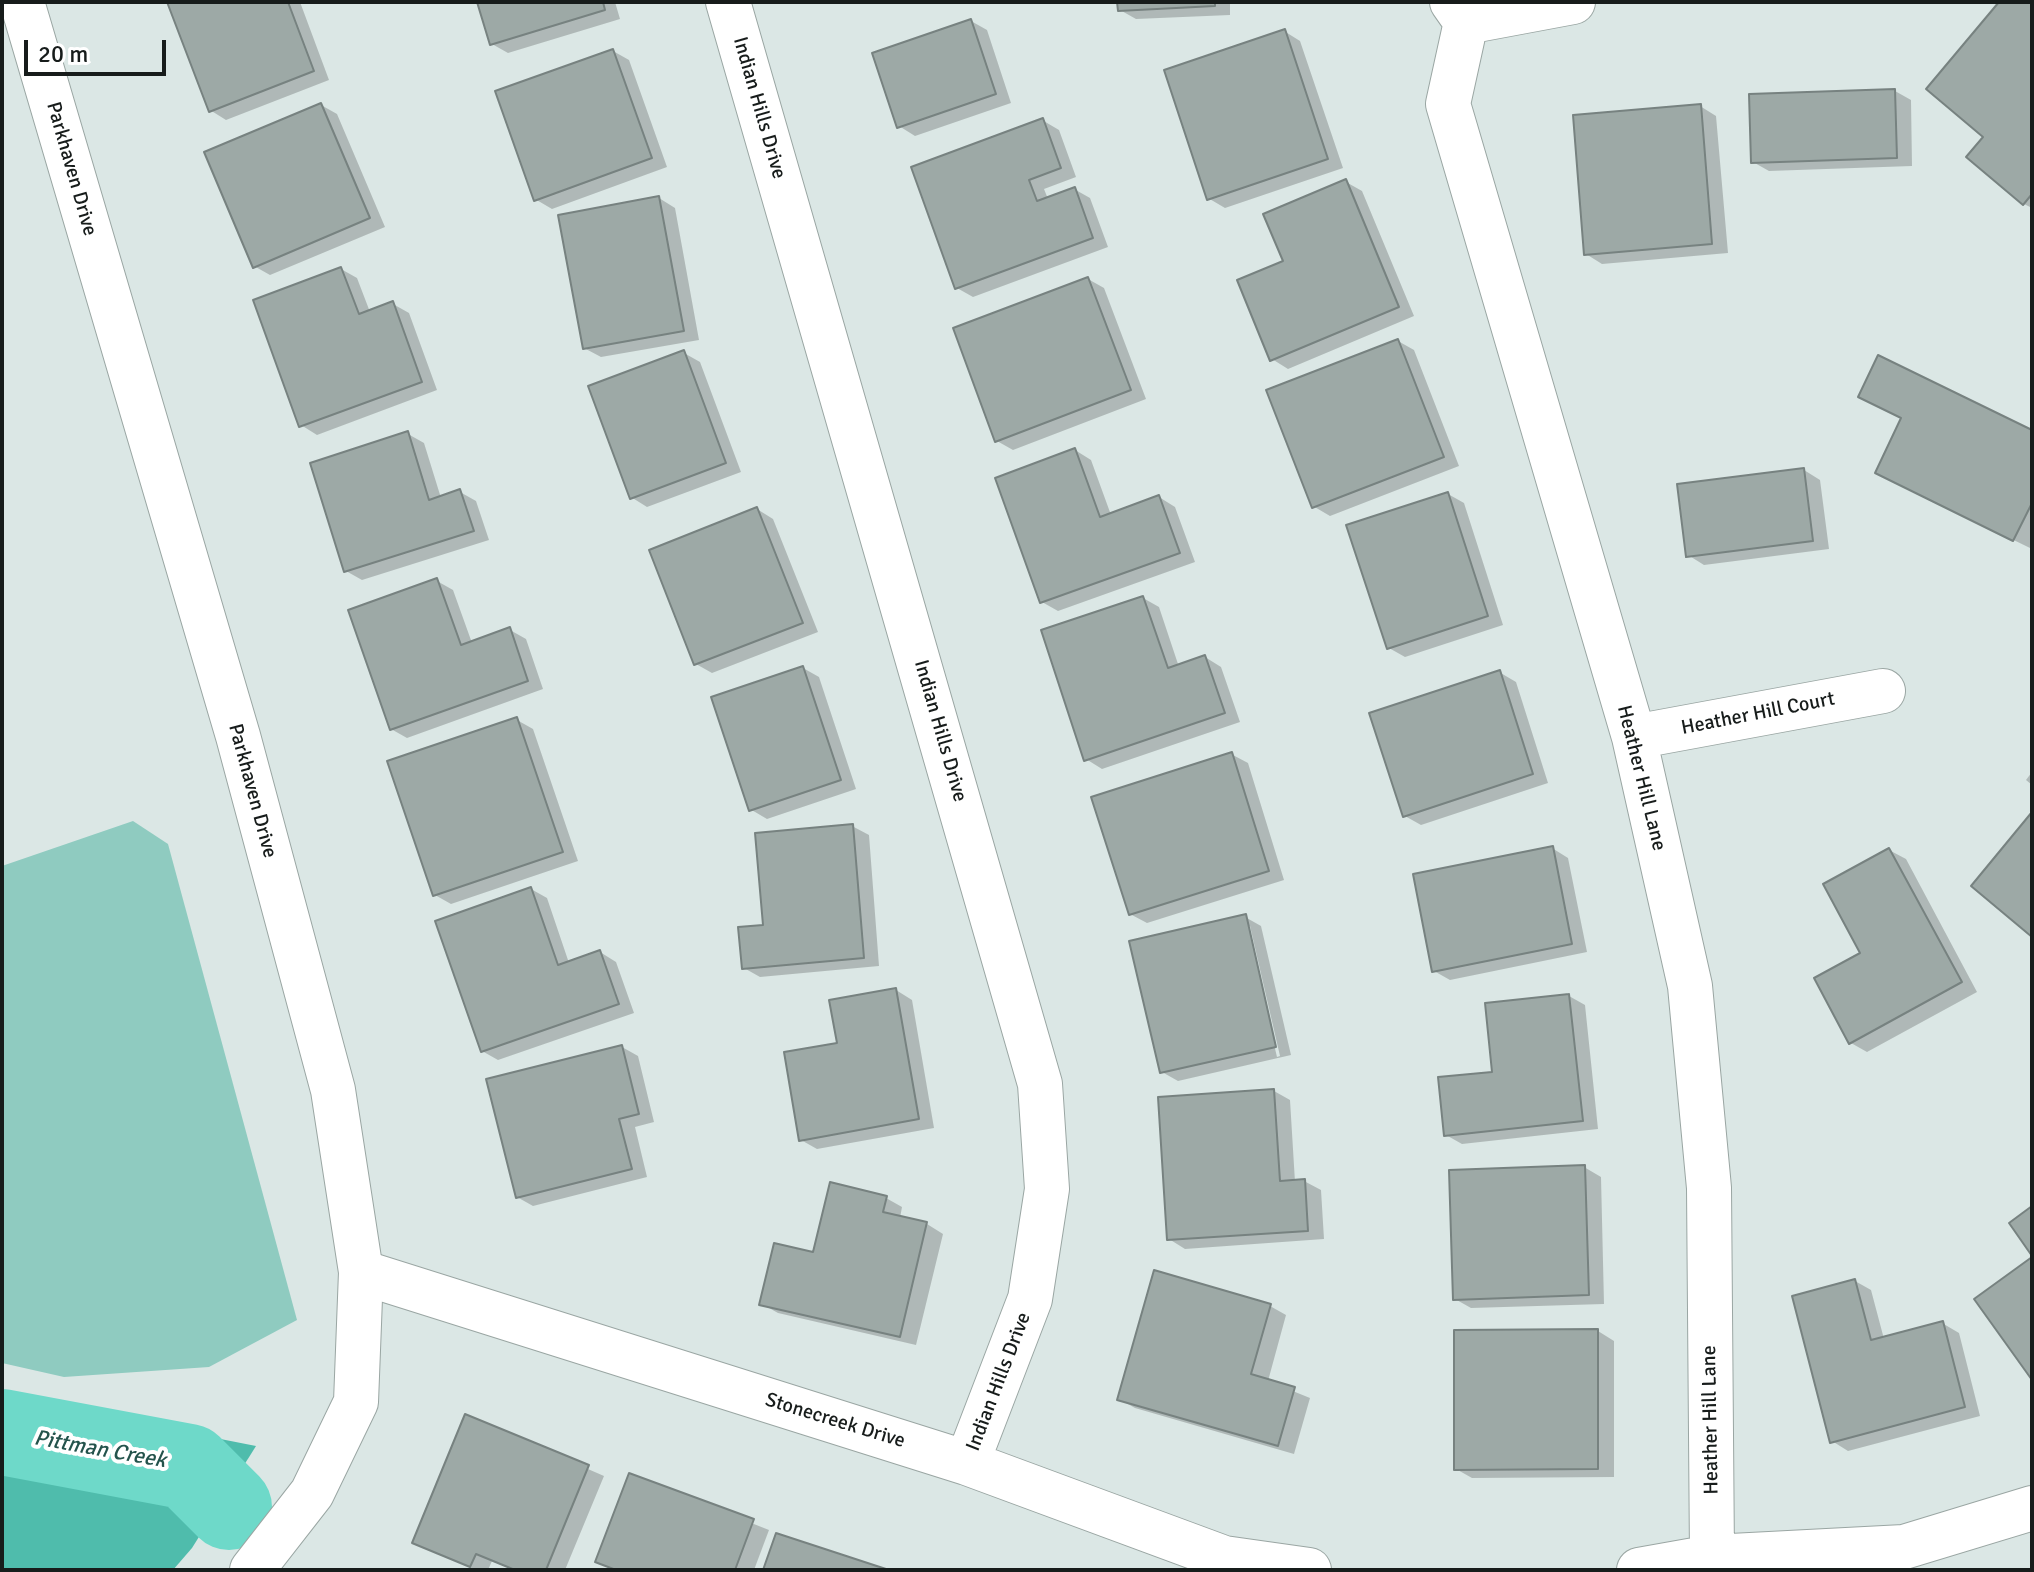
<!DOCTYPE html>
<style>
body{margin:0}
#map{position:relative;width:2034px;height:1572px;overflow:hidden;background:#dbe7e5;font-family:Signika,sans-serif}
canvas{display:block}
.frame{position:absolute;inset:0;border:4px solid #171c1b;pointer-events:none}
.scale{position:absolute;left:24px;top:40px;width:142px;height:36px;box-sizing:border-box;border:4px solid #171c1b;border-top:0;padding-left:10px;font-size:24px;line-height:28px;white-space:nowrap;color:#171c1b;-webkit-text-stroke:6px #fff;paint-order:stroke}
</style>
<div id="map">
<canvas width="2034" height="1572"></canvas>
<div class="frame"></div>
<div class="scale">20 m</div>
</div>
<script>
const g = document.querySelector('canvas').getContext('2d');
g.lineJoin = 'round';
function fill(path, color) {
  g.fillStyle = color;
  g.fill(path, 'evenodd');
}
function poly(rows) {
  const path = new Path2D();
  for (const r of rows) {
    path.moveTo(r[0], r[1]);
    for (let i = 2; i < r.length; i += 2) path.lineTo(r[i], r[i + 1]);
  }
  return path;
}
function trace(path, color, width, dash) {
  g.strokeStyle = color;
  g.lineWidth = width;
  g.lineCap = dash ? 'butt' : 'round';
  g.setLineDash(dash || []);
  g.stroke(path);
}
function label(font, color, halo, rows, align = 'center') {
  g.font = font + ' Signika,sans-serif';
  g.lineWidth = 8;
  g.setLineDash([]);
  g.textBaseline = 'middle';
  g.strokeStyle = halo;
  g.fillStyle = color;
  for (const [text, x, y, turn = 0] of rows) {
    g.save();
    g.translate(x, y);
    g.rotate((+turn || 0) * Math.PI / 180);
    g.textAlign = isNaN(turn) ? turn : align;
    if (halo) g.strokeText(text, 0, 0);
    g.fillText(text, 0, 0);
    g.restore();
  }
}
fill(poly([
 [133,821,168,844,297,1320,209,1367,64,1377,2,1363,2,866]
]), '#8fcbc0');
fill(poly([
 [2,1396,256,1446,192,1548,173,1570,2,1570]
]), '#4fbcac');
fill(poly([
 [169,2,300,2,329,80,226,120,210,110],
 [479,2,615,2,620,19,508,53,492,44],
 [1119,2,1230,2,1230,15,1136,19,1120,10],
 [2001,2,2032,2,2032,208,2024,204,1986,137],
 [971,21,987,30,1011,103,915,136,899,126],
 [1284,31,1300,41,1343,168,1225,208,1208,198],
 [613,51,629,60,667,167,552,209,535,199],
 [1895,91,1911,100,1912,166,1769,171,1753,162],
 [321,105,337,114,385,227,270,275,254,266],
 [1700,106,1716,116,1728,253,1602,264,1586,254],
 [1042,120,1059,130,1076,177,1044,189,1048,199,1074,189,1090,198,1108,247,973,297,957,288],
 [1346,182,1362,191,1414,316,1288,369,1272,359],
 [659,198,675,208,699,340,601,357,584,348],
 [341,269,357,278,370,312,393,304,409,313,437,390,317,435,301,425],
 [1088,279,1104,288,1146,399,1013,450,997,441],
 [1398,341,1414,350,1459,466,1330,516,1313,506],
 [684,353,700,362,741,472,647,507,631,497],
 [2032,432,2030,548,1893,481],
 [408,434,424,443,441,498,460,492,476,501,489,540,362,580,346,571],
 [1075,450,1091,460,1111,515,1159,497,1175,507,1195,562,1058,611,1042,602],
 [1804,470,1820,480,1829,549,1704,565,1688,555],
 [1448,494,1464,503,1503,625,1405,657,1389,648],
 [757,509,773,519,818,632,712,673,696,664],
 [437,581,453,590,472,643,510,630,526,639,543,689,407,738,391,729],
 [1143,598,1159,607,1179,667,1205,657,1221,667,1240,722,1102,769,1086,759],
 [803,668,819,677,856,789,767,819,750,809],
 [1499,672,1516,682,1548,783,1421,825,1405,816],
 [517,720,533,729,578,861,451,904,435,895],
 [1231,754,1248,763,1284,880,1147,923,1130,914],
 [2032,772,2032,785,2026,780],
 [852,826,869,835,879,966,760,977,744,968,765,926],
 [1552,848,1568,858,1587,952,1450,980,1434,971],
 [1889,850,1906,859,1977,992,1867,1052,1851,1043],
 [531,889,547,898,569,963,600,952,616,962,634,1013,498,1060,482,1051],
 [1245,917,1261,926,1291,1055,1178,1081,1162,1072],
 [1246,926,1250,926,1280,1056,1277,1057],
 [896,990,912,1000,934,1128,817,1149,801,1140,839,1044],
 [1569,996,1585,1005,1598,1129,1462,1144,1446,1135],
 [622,1047,638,1056,654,1122,635,1127,647,1177,533,1206,517,1197],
 [1274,1091,1290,1100,1295,1182,1304,1181,1321,1190,1324,1239,1185,1249,1169,1239],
 [1584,1167,1601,1177,1604,1304,1471,1308,1455,1299],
 [886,1198,902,1207,900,1218,927,1224,943,1234,916,1345,778,1313,762,1304,815,1254],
 [1855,1281,1871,1290,1884,1339,1942,1323,1959,1333,1980,1416,1848,1451,1832,1441],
 [1270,1306,1286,1315,1268,1381,1310,1398,1294,1454,1135,1408,1119,1399],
 [1598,1331,1614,1341,1614,1477,1472,1478,1456,1469],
 [466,1416,604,1476,565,1570,513,1570,492,1561,488,1570,475,1570,414,1542],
 [630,1475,769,1530,754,1570,613,1570,597,1561]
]), '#0003');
trace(poly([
 [2,1432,189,1467,229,1507]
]), '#6ed9c9', 86);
const building = poly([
 [167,2,288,2,314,71,209,112,167,2],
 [477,2,603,2,605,10,490,45,477,2],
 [1117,2,1215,2,1215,6,1118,11,1117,2],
 [1999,2,2032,2,2032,194,2023,205,1966,157,1983,137,1926,89,1999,2],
 [971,19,996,94,897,128,872,53,971,19],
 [1285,29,1328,159,1207,200,1164,70,1285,29],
 [613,49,652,158,534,201,495,91,613,49],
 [1895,89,1897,158,1751,163,1749,94,1895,89],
 [321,103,370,218,253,268,204,152,321,103],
 [1701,104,1712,244,1584,255,1573,115,1701,104],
 [1043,118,1061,168,1029,180,1037,201,1075,187,1093,238,955,289,911,167,1043,118],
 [1346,179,1399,307,1270,361,1237,280,1283,261,1263,214,1346,179],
 [659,196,684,331,583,349,558,215,659,196],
 [341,267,359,314,393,301,422,382,299,427,253,300,341,267],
 [1088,277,1131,390,995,442,953,328,1088,277],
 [1398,339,1444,457,1312,508,1266,390,1398,339],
 [684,350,726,463,630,499,588,386,684,350],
 [1878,355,2032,430,2032,503,2013,541,1875,473,1901,418,1858,397,1878,355],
 [408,431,429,500,460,489,474,531,344,572,310,463,408,431],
 [1075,448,1100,517,1159,495,1180,553,1040,603,995,478,1075,448],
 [1804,468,1813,541,1686,557,1677,484,1804,468],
 [1448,492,1488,616,1387,649,1346,525,1448,492],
 [757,507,803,623,694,665,649,550,757,507],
 [437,578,461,645,510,627,528,681,390,730,348,610,437,578],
 [1143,596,1168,668,1205,655,1225,713,1084,761,1041,630,1143,596],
 [803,666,841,780,749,811,711,697,803,666],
 [1500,670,1533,774,1403,817,1369,713,1500,670],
 [517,717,563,852,433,896,387,761,517,717],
 [1232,752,1269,871,1129,915,1091,797,1232,752],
 [2032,812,2032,937,1971,886,2032,812],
 [853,824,864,958,742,969,738,927,763,925,755,833,853,824],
 [1553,846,1572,944,1432,972,1413,874,1553,846],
 [1889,848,1962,982,1849,1044,1814,978,1860,953,1823,884,1889,848],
 [531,887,558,965,600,950,619,1004,481,1052,435,921,531,887],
 [1246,914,1276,1047,1160,1073,1129,941,1246,914],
 [896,988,919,1119,799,1141,784,1052,837,1043,829,1000,896,988],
 [1569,994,1583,1121,1444,1136,1438,1077,1492,1072,1485,1003,1569,994],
 [622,1045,639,1114,619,1119,632,1169,516,1198,486,1079,622,1045],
 [1274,1089,1280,1181,1305,1179,1308,1231,1167,1240,1158,1097,1274,1089],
 [1585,1165,1589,1295,1453,1300,1449,1170,1585,1165],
 [830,1182,887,1196,883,1212,927,1222,900,1337,759,1305,774,1243,813,1252,830,1182],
 [2032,1206,2032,1256,2009,1223,2032,1206],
 [2032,1257,2032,1380,1974,1299,2032,1257],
 [1154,1270,1271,1304,1251,1374,1295,1387,1278,1446,1117,1400,1154,1270],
 [1855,1279,1871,1340,1943,1321,1965,1407,1830,1443,1792,1296,1855,1279],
 [1598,1329,1598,1469,1454,1470,1454,1330,1598,1329],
 [465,1414,589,1465,546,1570,515,1570,476,1554,470,1567,412,1543,465,1414],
 [629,1473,754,1519,735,1570,616,1570,595,1562,629,1473],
 [776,1533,889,1570,763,1570,776,1533]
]);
fill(building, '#9da9a6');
trace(building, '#778280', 2);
const minor = poly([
 [728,2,1040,1084,1047,1189,1030,1299,967,1463],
 [1452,2,1466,22,1448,104,1634,737,1690,986,1709,1188,1712,1557],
 [1466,22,1573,2],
 [1634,737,1883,691],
 [361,1272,967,1463,1224,1558,1309,1570],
 [1639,1570,1712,1557,1904,1547,2032,1508]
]);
const tertiary = poly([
 [22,2,238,736,333,1090,361,1272,356,1402,312,1493,252,1570]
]);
trace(minor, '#9aa6a3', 46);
trace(tertiary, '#9aa6a3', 46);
trace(minor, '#fff', 44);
trace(tertiary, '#fff', 44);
label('20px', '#171c1b', '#fff', [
 ["Indian Hills Drive",759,108,74],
 ["Parkhaven Drive",71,169,74],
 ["Heather Hill Court",1758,714,-11],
 ["Indian Hills Drive",940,731,74],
 ["Heather Hill Lane",1641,778,76],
 ["Parkhaven Drive",252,791,75],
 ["Indian Hills Drive",999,1382,-69],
 ["Heather Hill Lane",1711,1420,-91],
 ["Stonecreek Drive",835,1421,17]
]);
label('italic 22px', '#24534c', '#fff', [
 ["Pittman Creek",100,1450,10]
]);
</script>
